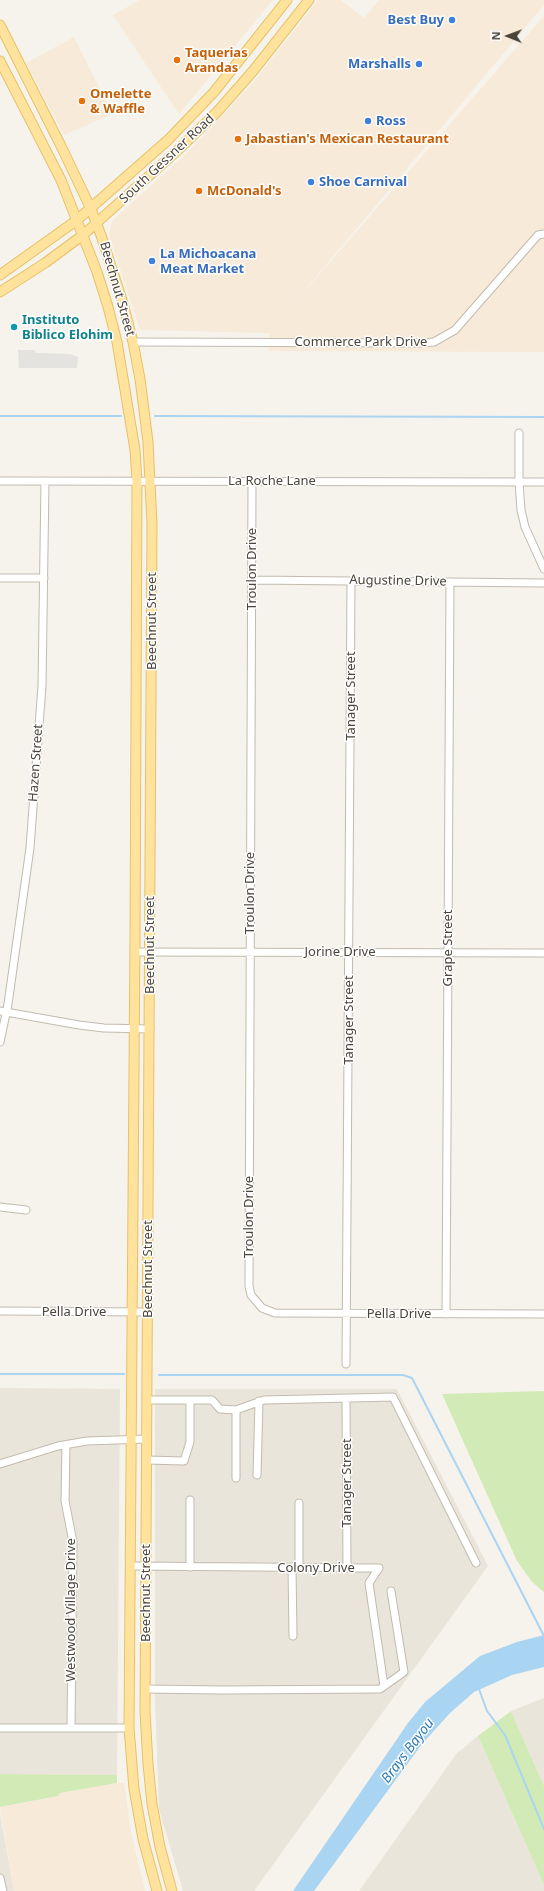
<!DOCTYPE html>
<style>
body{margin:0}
#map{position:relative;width:544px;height:1891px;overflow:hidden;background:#f6f3ec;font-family:"Noto Sans",sans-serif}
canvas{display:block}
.north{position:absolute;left:488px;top:16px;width:40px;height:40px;-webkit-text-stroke:3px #fff;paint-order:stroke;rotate:271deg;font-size:11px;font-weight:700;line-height:16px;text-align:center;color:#4b4439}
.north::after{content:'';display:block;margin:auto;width:14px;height:18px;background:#4b4439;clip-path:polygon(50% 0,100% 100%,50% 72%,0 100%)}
</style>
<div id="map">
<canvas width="544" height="1891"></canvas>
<div class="north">N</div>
</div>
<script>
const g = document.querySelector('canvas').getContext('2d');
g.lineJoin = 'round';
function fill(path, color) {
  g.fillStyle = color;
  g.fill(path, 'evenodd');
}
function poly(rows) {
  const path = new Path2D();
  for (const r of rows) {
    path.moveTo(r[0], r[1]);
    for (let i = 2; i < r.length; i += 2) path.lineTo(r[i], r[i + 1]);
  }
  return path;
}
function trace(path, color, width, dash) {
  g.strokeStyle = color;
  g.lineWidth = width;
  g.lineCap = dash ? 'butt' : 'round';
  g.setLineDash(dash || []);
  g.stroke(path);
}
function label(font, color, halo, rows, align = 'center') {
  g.font = font + ' "Noto Sans",sans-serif';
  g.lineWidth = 3;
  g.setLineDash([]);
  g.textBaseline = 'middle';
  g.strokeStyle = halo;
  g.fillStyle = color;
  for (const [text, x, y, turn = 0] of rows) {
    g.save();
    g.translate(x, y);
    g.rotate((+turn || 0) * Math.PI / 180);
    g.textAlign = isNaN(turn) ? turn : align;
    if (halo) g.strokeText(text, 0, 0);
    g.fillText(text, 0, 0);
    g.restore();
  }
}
fill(poly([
 [0,1388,120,1389,117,1775,0,1774],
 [155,1389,397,1389,488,1566,254,1891,183,1891,159,1809,155,1698],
 [544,1698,544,1786,511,1711],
 [478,1736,544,1885,544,1891,359,1891,457,1753],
 [0,1813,14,1891,0,1891]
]), '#eae5da');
fill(poly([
 [140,0,273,0,179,114,113,15],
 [318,0,341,0,364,18,379,0,544,0,544,5,290,308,544,16,544,352,269,351,269,333,140,330,109,235,112,221,188,152,252,84],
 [74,37,112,114,64,135,26,63],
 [117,1783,124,1783,131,1832,145,1891,14,1891,0,1807,58,1796,60,1793]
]), '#f7ead8');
fill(poly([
 [544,1391,544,1592,532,1582,517,1561,442,1394],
 [511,1711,544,1786,544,1885,478,1736],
 [0,1774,117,1775,117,1783,60,1793,58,1796,0,1807]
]), '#d2eab5');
fill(poly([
 [18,350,35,350,36,353,70,354,78,357,77,368,19,368]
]), '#e5e3e0');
fill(poly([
 [544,1635,544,1667,512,1675,474,1692,450,1713,422,1744,314,1891,293,1891,408,1723,425,1702,480,1656,517,1642]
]), '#a9d4f2');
trace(poly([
 [0,416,121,416],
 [155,416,544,417],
 [0,1374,124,1374],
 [159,1375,403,1375,412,1378,544,1636],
 [479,1689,487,1711,505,1735,544,1829]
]), '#a9d4f2', 2);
const minor = poly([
 [133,342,422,343,434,342,455,330,538,235,544,234],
 [519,433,519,482,521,510,525,527,544,569],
 [0,481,544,482],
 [252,481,249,1286,251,1295,262,1308,275,1313,544,1314],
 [0,578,44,578],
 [252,580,544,583],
 [135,952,544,953],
 [0,1011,79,1025,104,1028,150,1029],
 [0,1042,8,1004,30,848,42,686,45,481],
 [0,1207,26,1210],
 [0,1311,148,1312],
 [446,1314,450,582],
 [346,1364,351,581],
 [346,1399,347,1568],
 [147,1400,212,1400,220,1409,236,1410,264,1400,393,1397,476,1563],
 [236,1410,236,1478],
 [66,1445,65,1501,73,1542,71,1728],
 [147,1460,184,1461,190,1442,190,1400],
 [0,1464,58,1446,87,1441,147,1439],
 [257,1475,259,1401],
 [131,1566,379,1568,369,1583,384,1686],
 [190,1567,190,1500],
 [292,1567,293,1636],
 [299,1568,299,1503],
 [146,1689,222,1690,380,1689,404,1672,391,1591],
 [0,1728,129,1728],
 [0,1878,3,1891]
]);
const major = poly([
 [0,25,61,146,91,209,102,238,123,303,133,342,140,379,148,442,152,524,145,1712,148,1764,152,1804,160,1847,172,1891],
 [0,61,61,180,97,272,108,307,117,342,135,450,137,481,135,938,129,1728,134,1789,143,1839,157,1891],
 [0,275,77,220,168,140,214,92,287,0],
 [0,292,45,263,83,235,178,150,217,112,253,71,309,0]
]);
trace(minor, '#c2bbae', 9);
trace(major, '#e6c16a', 11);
trace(minor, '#fff', 7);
trace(major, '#ffe39c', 9);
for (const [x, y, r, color] of [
 [452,20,4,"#3f7fe0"],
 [177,60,4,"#e8710a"],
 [419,64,4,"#3f7fe0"],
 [82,101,4,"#e8710a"],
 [368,121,4,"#3f7fe0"],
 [238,139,4,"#e8710a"],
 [311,182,4,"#3f7fe0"],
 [199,191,4,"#e8710a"],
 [152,261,4,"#3f7fe0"],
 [14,327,4,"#0f9aa8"]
]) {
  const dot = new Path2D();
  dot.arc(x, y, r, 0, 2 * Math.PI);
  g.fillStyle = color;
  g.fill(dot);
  trace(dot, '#fff', 1.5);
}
label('bold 13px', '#366cbe', '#fff', [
 ["Best Buy",444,20,"right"],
 ["Marshalls",411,64,"right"],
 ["Ross",376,121],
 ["Shoe Carnival",319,182],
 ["La Michoacana",160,254],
 ["Meat Market",160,269]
], 'left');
label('bold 13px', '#c56008', '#fff', [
 ["Taquerias",185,53],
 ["Arandas",185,68],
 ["Omelette",90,94],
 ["& Waffle",90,109],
 ["Jabastian's Mexican Restaurant",246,139],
 ["McDonald's",207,191]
], 'left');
label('13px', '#4b4439', '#fff', [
 ["South Gessner Road",167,159,-43],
 ["Beechnut Street",117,289,74],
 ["Commerce Park Drive",361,342],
 ["La Roche Lane",272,481],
 ["Troulon Drive",252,569,-90],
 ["Augustine Drive",398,581,1],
 ["Beechnut Street",152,621,-90],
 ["Tanager Street",351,696,-90],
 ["Hazen Street",36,763,-86],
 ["Troulon Drive",250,893,-90],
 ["Beechnut Street",150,945,-90],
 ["Grape Street",448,948,-90],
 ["Jorine Drive",340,952],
 ["Tanager Street",349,1020,-90],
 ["Troulon Drive",249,1217,-90],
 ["Beechnut Street",148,1269,-90],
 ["Pella Drive",74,1312],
 ["Pella Drive",399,1314],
 ["Tanager Street",347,1483,-90],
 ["Colony Drive",316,1568],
 ["Beechnut Street",146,1593,-90],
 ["Westwood Village Drive",71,1610,-90]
]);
label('bold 13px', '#0d838f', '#fff', [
 ["Instituto",22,320],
 ["Biblico Elohim",22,335]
], 'left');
label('italic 14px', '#2e7ab2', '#fff', [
 ["Brays Bayou",408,1751,-53]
]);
</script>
